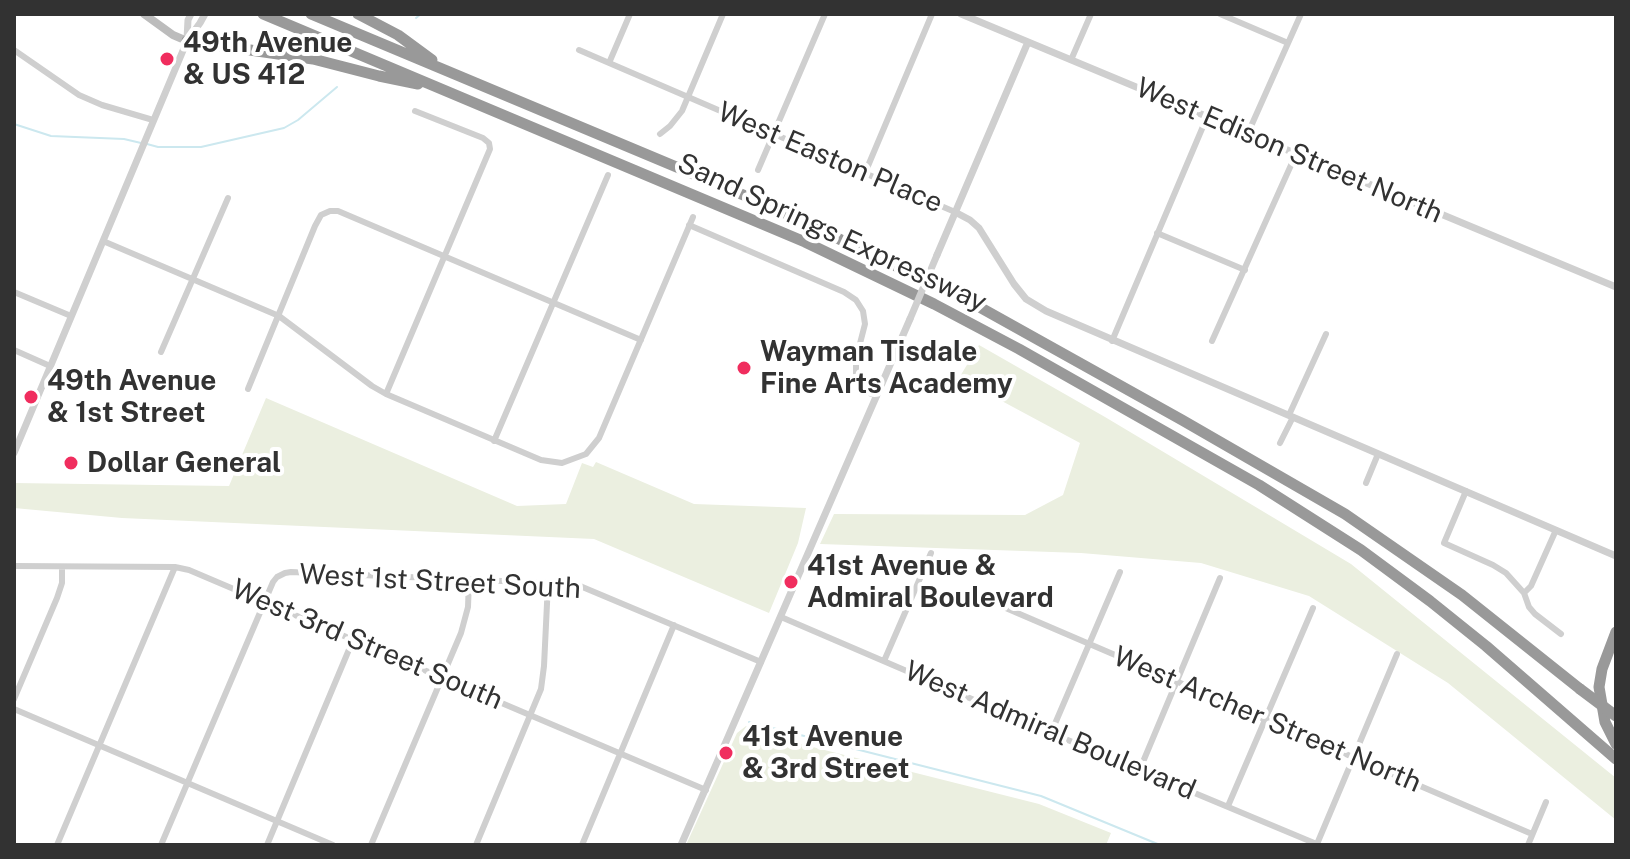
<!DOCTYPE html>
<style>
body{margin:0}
#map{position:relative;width:1630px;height:859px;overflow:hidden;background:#fff;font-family:"Public Sans",sans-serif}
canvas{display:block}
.frame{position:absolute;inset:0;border:16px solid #323232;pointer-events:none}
</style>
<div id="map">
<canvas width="1630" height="859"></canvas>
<div class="frame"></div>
</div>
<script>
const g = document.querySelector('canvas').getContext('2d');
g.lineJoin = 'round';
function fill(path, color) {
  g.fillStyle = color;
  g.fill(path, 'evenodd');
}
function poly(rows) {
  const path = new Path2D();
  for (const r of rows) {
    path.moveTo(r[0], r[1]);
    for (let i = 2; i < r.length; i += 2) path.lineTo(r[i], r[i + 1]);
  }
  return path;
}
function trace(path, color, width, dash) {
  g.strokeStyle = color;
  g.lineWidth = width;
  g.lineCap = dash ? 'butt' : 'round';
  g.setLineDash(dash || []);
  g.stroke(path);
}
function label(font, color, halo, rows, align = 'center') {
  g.font = font + ' "Public Sans",sans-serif';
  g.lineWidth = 8;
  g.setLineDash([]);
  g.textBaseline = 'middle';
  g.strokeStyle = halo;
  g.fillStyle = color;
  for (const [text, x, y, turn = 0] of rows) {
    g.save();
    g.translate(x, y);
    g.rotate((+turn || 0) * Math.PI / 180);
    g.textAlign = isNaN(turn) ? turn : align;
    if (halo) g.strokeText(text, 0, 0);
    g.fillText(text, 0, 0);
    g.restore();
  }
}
fill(poly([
 [979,345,1105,417,1351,564,1616,778,1616,820,1448,683,1309,596,1201,563,1081,553,820,544,834,514,1025,515,1063,495,1080,443,959,378],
 [266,398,517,506,566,504,582,463,593,467,596,462,694,504,806,508,798,543,769,613,594,539,122,518,14,508,14,483,229,486],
 [746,726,765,735,1039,804,1111,833,1106,845,686,845,737,733]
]), '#ebefe0');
trace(poly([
 [416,18,421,14],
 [14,124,51,136,124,139,141,143],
 [147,144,158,147,201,147,284,128,298,120,337,87],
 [749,722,1041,796,1160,845]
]), '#cce8ef', 2);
trace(poly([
 [1220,14,1288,43],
 [14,50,79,95,102,105,153,120],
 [579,50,955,212],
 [1071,60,1091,14],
 [609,63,630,14],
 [1248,133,1301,14],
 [660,134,670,126,682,111,723,14],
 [758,170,825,14],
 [865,173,932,14],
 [689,225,844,292,856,300,863,311,865,324,856,359,856,374,861,386,866,392,877,396],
 [1157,233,1245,270],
 [103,241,279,316,372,386,386,394,541,460,562,463,586,454,599,438,693,217],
 [14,292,71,316],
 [1112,341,1207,117],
 [1212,341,1296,154],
 [14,350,50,366],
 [161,352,228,198],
 [248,389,315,226,321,215,330,211,338,211,641,340],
 [386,394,490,149,489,143,483,138,415,111],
 [1289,415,1326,334],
 [494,441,608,175],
 [1280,443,1293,417],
 [1366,483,1378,454],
 [1466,491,1444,543,1493,565,1506,573,1524,593,1529,607,1535,614,1561,634],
 [14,566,175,567,189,570,706,790],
 [1524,593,1531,586,1556,530],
 [1001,606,1532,834],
 [781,617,1051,733,1319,845],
 [884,661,931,553],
 [14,699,57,598,62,583,62,567],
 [14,709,333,845],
 [1051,733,1120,572],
 [1140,769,1220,578],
 [1228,806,1313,608],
 [1317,844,1397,654],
 [57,845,175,567],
 [161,845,273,582,277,577,285,573,291,572,548,583,580,586,761,662],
 [267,845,353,640],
 [371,845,461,633,468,607,469,580],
 [476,845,541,689,544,666,548,583],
 [582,845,674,625],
 [1528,845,1546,802]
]), '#cfcfcf', 6);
trace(poly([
 [961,14,1616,287],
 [187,39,188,20,191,14],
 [955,212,970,220,979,228,1014,284,1026,299,1046,311,1616,556],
 [937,255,1028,42],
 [14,453,187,41,200,23,205,14],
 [681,845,910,319]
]), '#cfcfcf', 7);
trace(poly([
 [144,14,173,35,187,41]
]), '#bcbcbc', 8);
trace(poly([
 [263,14,805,242,934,304,1019,349,1259,485,1361,550,1430,601,1486,646,1616,759],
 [311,14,772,207,965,299,1182,420,1345,514,1462,595,1580,689],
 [358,14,398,35,432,60],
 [187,41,313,59,379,76,418,84],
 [1616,632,1602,669,1599,687,1605,722,1616,744]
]), '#999', 11);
trace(poly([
 [910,319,937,255]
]), '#cfcfcf', 7);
trace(poly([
 [1580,689,1616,716]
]), '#999', 11);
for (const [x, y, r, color] of [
 [167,59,8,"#f02d5e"],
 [744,368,8,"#f02d5e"],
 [31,397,8,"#f02d5e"],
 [71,463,8,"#f02d5e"],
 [791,582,8,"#f02d5e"],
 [726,753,8,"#f02d5e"]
]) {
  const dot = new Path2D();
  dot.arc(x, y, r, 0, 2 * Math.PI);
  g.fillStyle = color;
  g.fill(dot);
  trace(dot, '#fff', 3);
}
label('bold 28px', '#323232', '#fff', [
 ["49th Avenue",183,43],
 ["& US 412",183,75],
 ["Wayman Tisdale",760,352],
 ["Fine Arts Academy",760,384],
 ["49th Avenue",47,381],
 ["& 1st Street",47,413],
 ["Dollar General",87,463],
 ["41st Avenue &",807,566],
 ["Admiral Boulevard",807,598],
 ["41st Avenue",742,737],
 ["& 3rd Street",742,769]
], 'left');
label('28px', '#323232', '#fff', [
 ["West Edison Street North",1289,151,23],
 ["West Easton Place",830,158,23],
 ["Sand Springs Expressway",832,233,25],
 ["West 1st Street South",440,582,3],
 ["West 3rd Street South",367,645,23],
 ["West Archer Street North",1267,720,23],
 ["West Admiral Boulevard",1050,731,23]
]);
</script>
